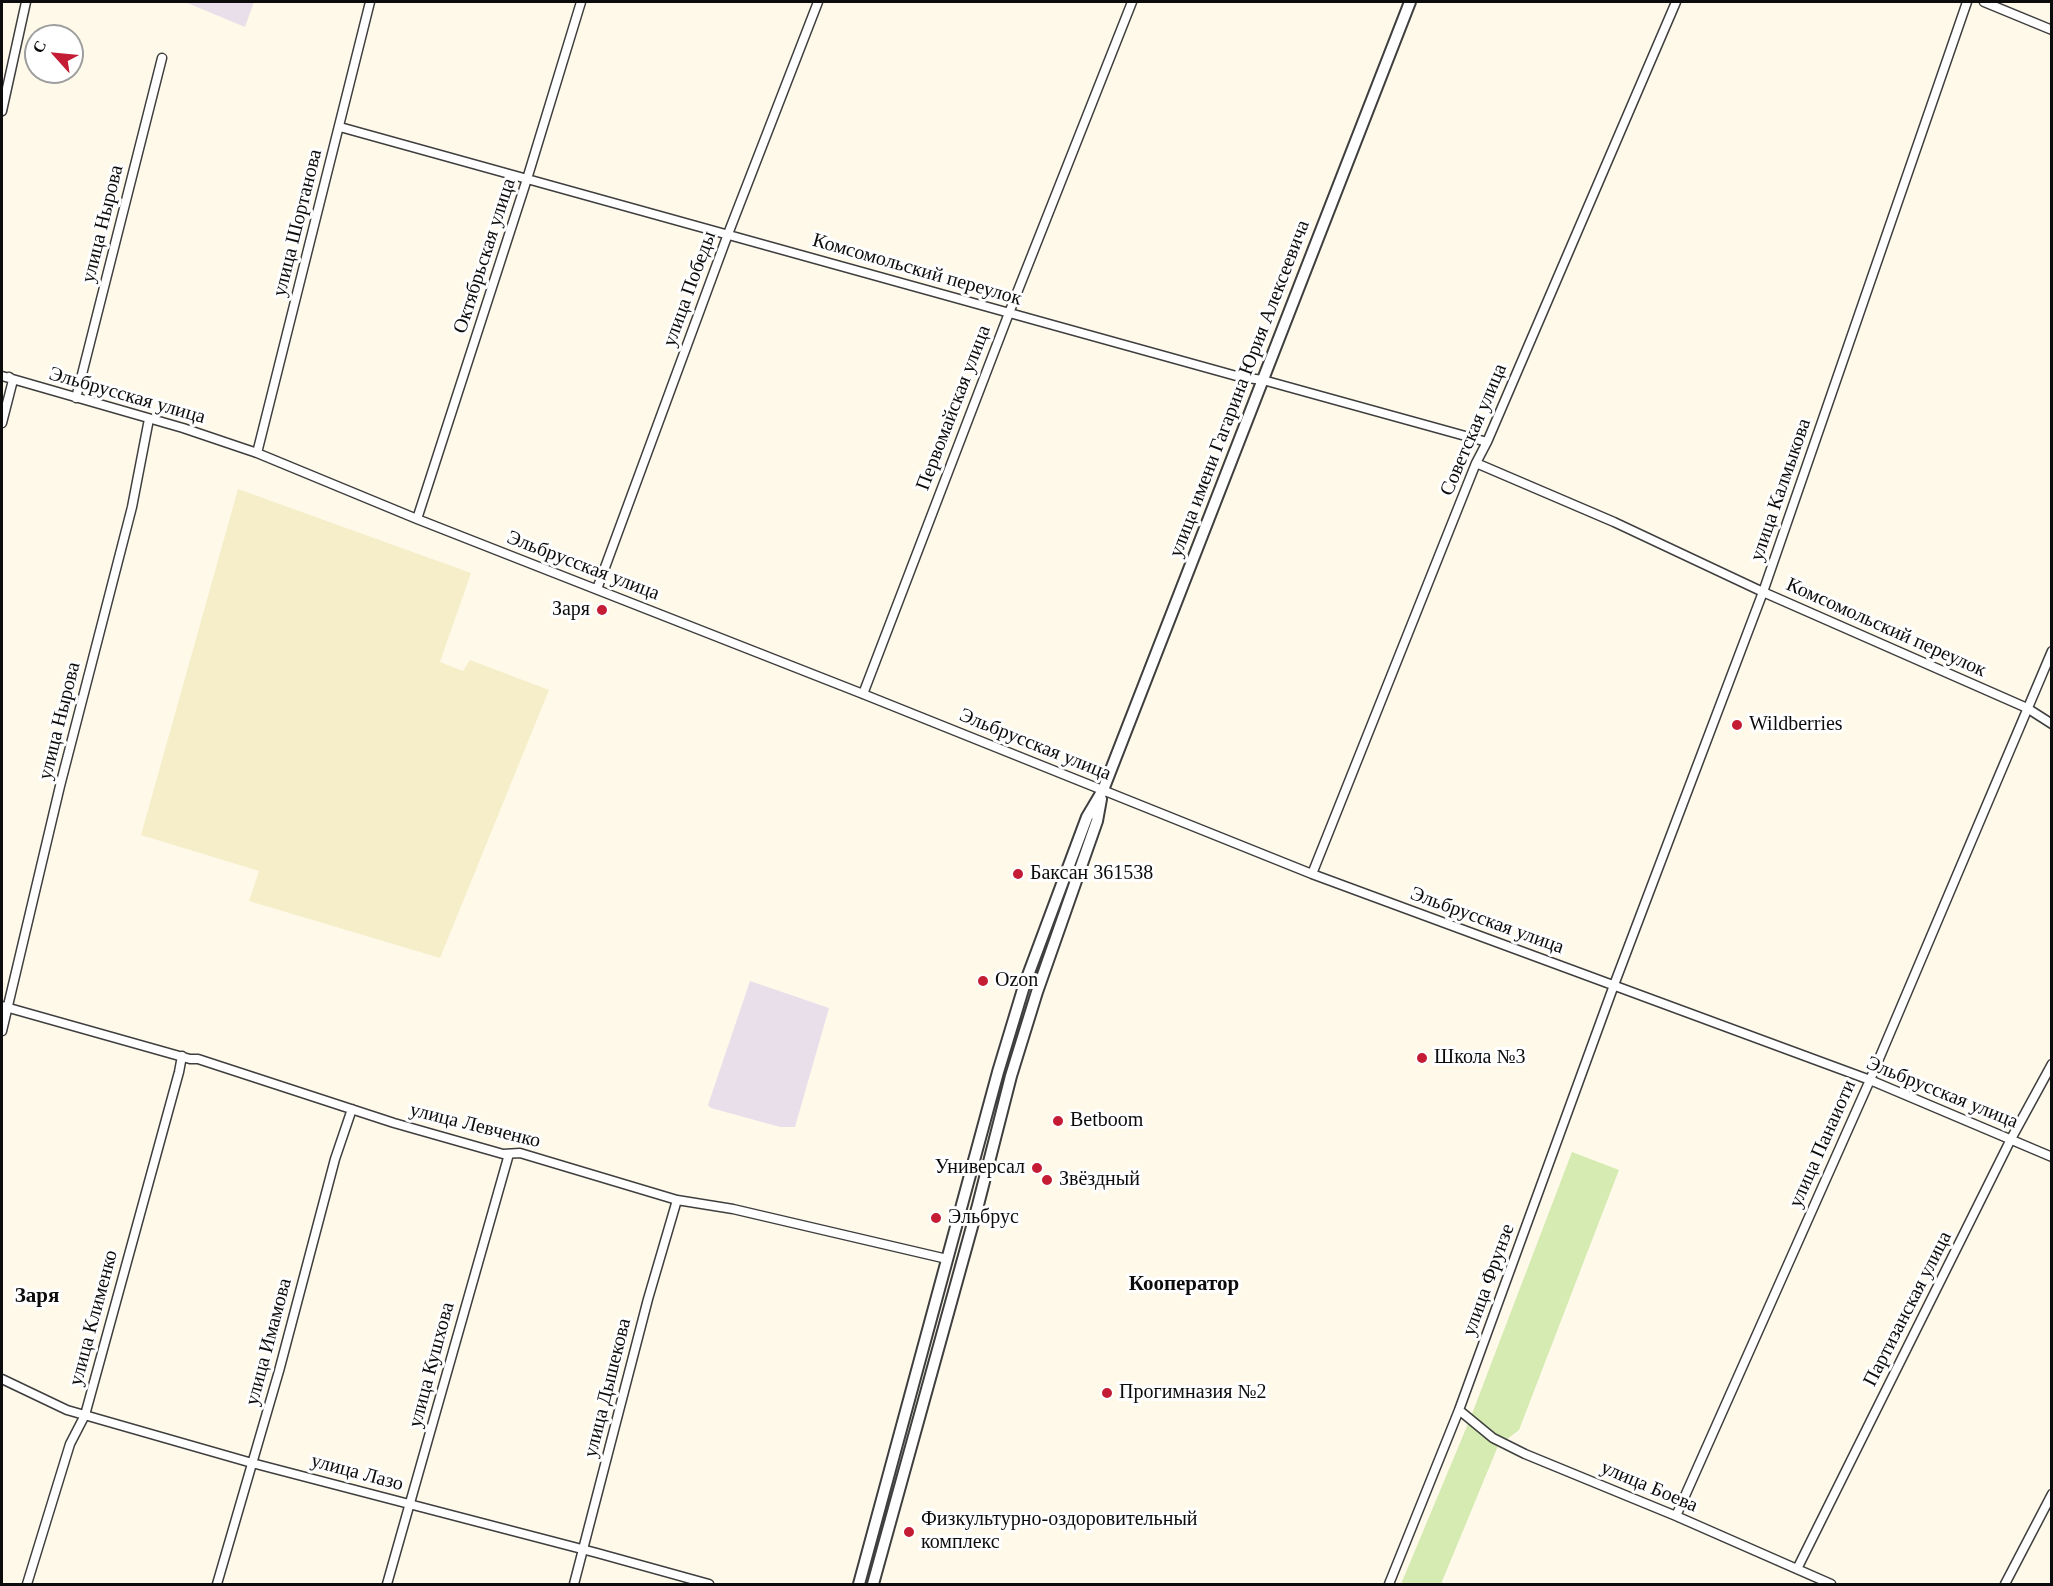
<!DOCTYPE html>
<meta charset="utf-8">
<style>
body{margin:0}
#map{position:relative;width:2053px;height:1586px;overflow:hidden;background:#fff9ea;font-family:"Times New Roman",serif}
canvas{display:block}
.frame{position:absolute;inset:0;border:3px solid #0c0c0c;pointer-events:none}
.north{position:absolute;left:24px;top:24px;width:60px;height:60px;box-sizing:border-box;background:#fff;border:2px solid #9e9e9e;border-radius:50%;rotate:297deg;font-size:16px;font-weight:700;line-height:24px;text-align:center;color:#0c0c0c}
.north::after{content:'';display:block;margin:auto;width:21px;height:27px;background:#c31c34;clip-path:polygon(50% 0,100% 100%,50% 72%,0 100%)}
</style>
<div id="map">
<canvas width="2053" height="1586"></canvas>
<div class="frame"></div>
<div class="north">С</div>
</div>
<script>
const g = document.querySelector('canvas').getContext('2d');
g.lineJoin = 'round';
function fill(path, color) {
  g.fillStyle = color;
  g.fill(path, 'evenodd');
}
function poly(rows) {
  const path = new Path2D();
  for (const r of rows) {
    path.moveTo(r[0], r[1]);
    for (let i = 2; i < r.length; i += 2) path.lineTo(r[i], r[i + 1]);
  }
  return path;
}
function trace(path, color, width, dash) {
  g.strokeStyle = color;
  g.lineWidth = width;
  g.lineCap = dash ? 'butt' : 'round';
  g.setLineDash(dash || []);
  g.stroke(path);
}
function label(font, color, halo, rows, align = 'center') {
  g.font = font + ' "Times New Roman",serif';
  g.lineWidth = 6;
  g.setLineDash([]);
  g.textBaseline = 'middle';
  g.strokeStyle = halo;
  g.fillStyle = color;
  for (const [text, x, y, turn = 0] of rows) {
    g.save();
    g.translate(x, y);
    g.rotate((+turn || 0) * Math.PI / 180);
    g.textAlign = isNaN(turn) ? turn : align;
    if (halo) g.strokeText(text, 0, 0);
    g.fillText(text, 0, 0);
    g.restore();
  }
}
fill(poly([
 [185,2,254,2,245,27],
 [750,981,829,1008,795,1127,780,1127,711,1108,708,1105]
]), '#e9dfeb');
fill(poly([
 [238,489,471,573,440,662,463,671,470,660,549,690,440,958,249,901,259,871,141,835]
]), '#f6eec9');
fill(poly([
 [1572,1152,1619,1170,1519,1430,1498,1446,1441,1584,1401,1584,1470,1419]
]), '#d5ebb2');
const minor = poly([
 [1984,2,2052,30],
 [2,111,26,2],
 [340,127,1240,377,1263,380,1487,442],
 [2,376,183,428,257,453,417,519,863,694,1312,874,1870,1080,2052,1157],
 [76,398,162,58],
 [2,423,13,380,9,377],
 [257,453,370,2],
 [1476,463,1614,522,1763,592,2027,708,2052,724],
 [417,519,527,179,581,2],
 [597,589,728,234,818,2],
 [863,694,1009,313,1132,2],
 [1312,874,1476,463,1487,442,1676,2],
 [2,1006,190,1059,198,1059,394,1123,503,1154,520,1153,677,1200,733,1209,947,1259],
 [2,1031,60,786,132,507,149,419],
 [2,1379,67,1410,252,1463,597,1553,709,1584],
 [1459,1410,1493,1438,1525,1454,1676,1516,1831,1584],
 [1676,1516,1870,1080,2052,651],
 [1797,1569,2011,1139,2052,1064],
 [27,1584,70,1444,85,1415,179,1072,182,1056],
 [217,1584,279,1371,335,1159,352,1109],
 [387,1584,509,1154],
 [574,1584,648,1299,677,1200],
 [1389,1584,1459,1410,1614,985,1763,592,1967,2],
 [2005,1584,2052,1494]
]);
const tertiary = poly([
 [859,1584,998,1072,1024,986,1087,817,1103,790,1410,2],
 [873,1584,978,1205,1011,1076,1037,992,1097,821,1101,799]
]);
trace(minor, '#3f3f3f', 11);
trace(tertiary, '#3f3f3f', 14);
trace(minor, '#fff', 8);
trace(tertiary, '#fff', 10);
for (const [x, y, r, color] of [
 [602,610,6,"#c31c34"],
 [1737,725,6,"#c31c34"],
 [1018,874,6,"#c31c34"],
 [983,981,6,"#c31c34"],
 [1422,1058,6,"#c31c34"],
 [1058,1121,6,"#c31c34"],
 [1037,1168,6,"#c31c34"],
 [1047,1180,6,"#c31c34"],
 [936,1218,6,"#c31c34"],
 [1107,1393,6,"#c31c34"],
 [909,1532,6,"#c31c34"]
]) {
  const dot = new Path2D();
  dot.arc(x, y, r, 0, 2 * Math.PI);
  g.fillStyle = color;
  g.fill(dot);
  trace(dot, '#fff', 2);
}
label('20px', '#0c0c0c', '#fff', [
 ["улица Шортанова",298,223,-76],
 ["улица Нырова",103,224,-76],
 ["Октябрьская улица",485,256,-72],
 ["Комсомольский переулок",917,270,16],
 ["улица Победы",690,289,-70],
 ["улица имени Гагарина Юрия Алексеевича",1240,389,-69],
 ["Эльбрусская улица",127,396,16],
 ["Первомайская улица",954,408,-69],
 ["Советская улица",1474,430,-67],
 ["улица Калмыкова",1781,490,-71],
 ["Эльбрусская улица",583,566,21],
 ["Комсомольский переулок",1886,628,24],
 ["улица Нырова",60,721,-76],
 ["Эльбрусская улица",1035,745,22],
 ["Эльбрусская улица",1487,921,20],
 ["Эльбрусская улица",1942,1093,22],
 ["улица Левченко",475,1126,14],
 ["улица Панаиоти",1823,1144,-66],
 ["улица Фрунзе",1489,1280,-70],
 ["Партизанская улица",1908,1309,-63],
 ["улица Клименко",94,1318,-75],
 ["улица Имамова",269,1342,-75],
 ["улица Кушхова",432,1365,-75],
 ["улица Дышекова",608,1388,-76],
 ["улица Лазо",357,1473,15],
 ["улица Боева",1649,1487,23]
]);
label('20px', '#0c0c0c', '#fff', [
 ["Заря",590,610,"right"],
 ["Wildberries",1749,725],
 ["Баксан 361538",1030,874],
 ["Ozon",995,981],
 ["Школа №3",1434,1058],
 ["Betboom",1070,1121],
 ["Универсал",1025,1168,"right"],
 ["Звёздный",1059,1180],
 ["Эльбрус",948,1218],
 ["Прогимназия №2",1119,1393],
 ["Физкультурно-оздоровительный",921,1520],
 ["комплекс",921,1543]
], 'left');
label('bold 21px', '#0c0c0c', '#fff', [
 ["Кооператор",1184,1285],
 ["Заря",37,1297]
]);
</script>
